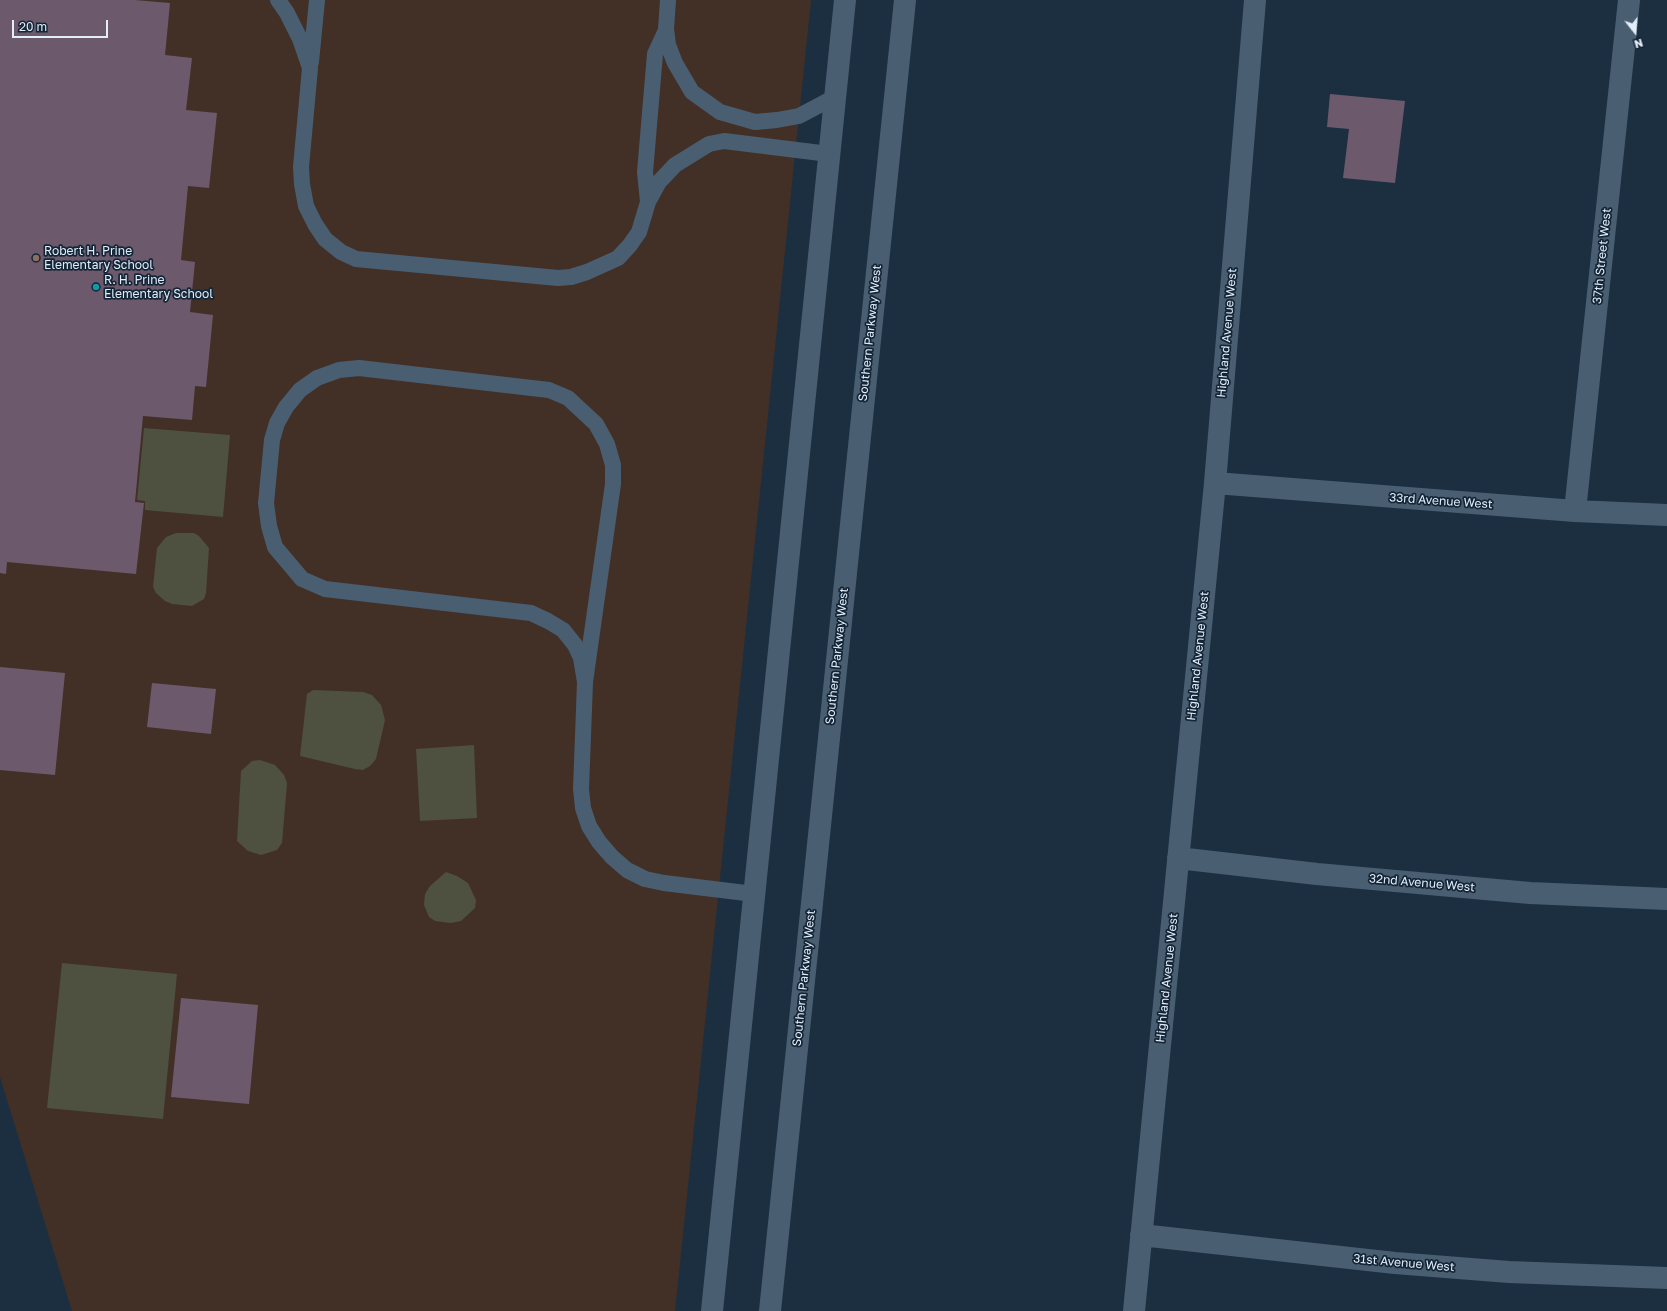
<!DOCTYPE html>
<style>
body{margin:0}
#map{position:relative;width:1667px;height:1311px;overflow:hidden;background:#1c2f41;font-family:"Golos Text",sans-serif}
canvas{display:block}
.north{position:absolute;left:1615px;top:12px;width:40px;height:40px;-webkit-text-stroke:3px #132536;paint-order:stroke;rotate:163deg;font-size:11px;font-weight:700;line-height:16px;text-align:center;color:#e2eefa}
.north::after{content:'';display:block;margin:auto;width:14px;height:18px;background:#e2eefa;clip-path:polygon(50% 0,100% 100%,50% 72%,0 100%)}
.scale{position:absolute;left:12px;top:20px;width:96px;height:18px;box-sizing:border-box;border:2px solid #e2eefa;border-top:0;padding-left:5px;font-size:12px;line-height:14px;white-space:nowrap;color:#e2eefa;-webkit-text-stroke:3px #132536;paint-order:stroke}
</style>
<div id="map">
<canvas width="1667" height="1311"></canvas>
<div class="north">N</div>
<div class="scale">20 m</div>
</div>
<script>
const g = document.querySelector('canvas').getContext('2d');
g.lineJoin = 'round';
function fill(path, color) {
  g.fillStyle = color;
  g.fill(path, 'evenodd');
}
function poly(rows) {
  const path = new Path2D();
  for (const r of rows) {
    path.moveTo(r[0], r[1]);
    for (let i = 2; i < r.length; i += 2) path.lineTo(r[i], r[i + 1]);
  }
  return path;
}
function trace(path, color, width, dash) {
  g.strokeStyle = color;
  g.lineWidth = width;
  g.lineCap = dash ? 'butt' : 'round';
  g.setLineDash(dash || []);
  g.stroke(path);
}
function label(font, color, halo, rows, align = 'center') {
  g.font = font + ' "Golos Text",sans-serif';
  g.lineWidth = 3.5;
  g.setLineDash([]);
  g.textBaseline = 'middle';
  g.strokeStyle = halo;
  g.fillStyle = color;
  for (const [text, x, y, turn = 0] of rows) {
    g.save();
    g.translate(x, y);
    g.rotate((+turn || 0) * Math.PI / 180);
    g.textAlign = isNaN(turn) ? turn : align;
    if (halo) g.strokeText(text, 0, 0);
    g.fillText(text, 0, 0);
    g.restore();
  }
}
fill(poly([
 [0,0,811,0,675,1311,72,1311,0,1077]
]), '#423027');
fill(poly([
 [144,428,230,435,223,517,145,510,145,501,137,500],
 [176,533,194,533,199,536,209,548,206,593,204,599,192,606,172,604,165,601,156,593,153,587,157,548,166,537],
 [313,690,363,692,372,695,381,705,385,720,376,759,370,766,363,770,355,769,300,756,307,694],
 [474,745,477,818,420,821,416,749],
 [260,760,275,765,284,775,287,783,282,843,277,850,261,855,248,851,237,841,241,771,252,761],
 [446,872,457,876,468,883,476,900,475,908,461,921,451,923,435,921,429,917,424,905,425,894,430,886],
 [62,963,177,974,163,1119,47,1108]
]), '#4e5040');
fill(poly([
 [0,0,135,0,170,3,165,55,192,58,186,110,217,113,209,188,188,186,181,260,195,262,190,312,213,315,206,387,195,386,192,420,143,416,135,502,144,503,136,574,7,562,6,574,0,573],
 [1330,94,1405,101,1395,183,1343,178,1349,129,1327,127],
 [0,667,65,673,55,775,0,770],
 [152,683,216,689,211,734,147,727],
 [181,998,258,1005,249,1104,171,1097]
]), '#6d596c');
trace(poly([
 [278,0,287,13,300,39,310,68,301,167,302,184,306,206,315,224,325,239,341,252,356,259,558,278,571,277,587,272,618,258,630,245,639,232,648,202,659,182,675,165,709,144,724,141,829,154],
 [668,0,666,29,668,45,675,63,692,92,720,112,755,122,777,120,799,116,835,97],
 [311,62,317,0],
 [648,202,645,172,655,54,666,30],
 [585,682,581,658,575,645,563,630,548,621,531,613,325,589,302,579,275,547,269,526,266,503,272,440,277,423,286,407,300,390,317,378,339,370,359,368,549,390,568,398,596,424,607,444,613,465,613,484,585,682,581,789,583,808,589,826,599,842,612,857,627,870,645,879,664,883,754,894]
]), '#4a5e72', 16);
trace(poly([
 [1215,483,1575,511,1667,515],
 [1575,511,1629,0],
 [1178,858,1317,874,1530,893,1667,899],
 [1141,1235,1395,1263,1509,1272,1667,1278],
 [1134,1311,1215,483,1255,0]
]), '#4a5e72', 22);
trace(poly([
 [712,1311,845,0],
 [770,1311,905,0]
]), '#4a5e72', 22);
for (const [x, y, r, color] of [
 [36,258,4,"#8d6e63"],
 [96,287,4,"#0f9aa8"]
]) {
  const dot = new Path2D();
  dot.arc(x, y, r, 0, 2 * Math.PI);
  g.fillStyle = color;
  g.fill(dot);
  trace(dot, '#132536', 1.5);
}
label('12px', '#e2eefa', '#132536', [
 ["Robert H. Prine",44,251],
 ["Elementary School",44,265],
 ["R. H. Prine",104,280],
 ["Elementary School",104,294]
], 'left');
label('12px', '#e2eefa', '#132536', [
 ["37th Street West",1602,256,-84],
 ["Southern Parkway West",870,333,-84],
 ["Highland Avenue West",1227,333,-85],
 ["33rd Avenue West",1441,501,4],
 ["Southern Parkway West",837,656,-84],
 ["Highland Avenue West",1198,656,-84],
 ["32nd Avenue West",1422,883,5],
 ["Southern Parkway West",804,978,-84],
 ["Highland Avenue West",1167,978,-84],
 ["31st Avenue West",1404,1263,5]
]);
</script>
